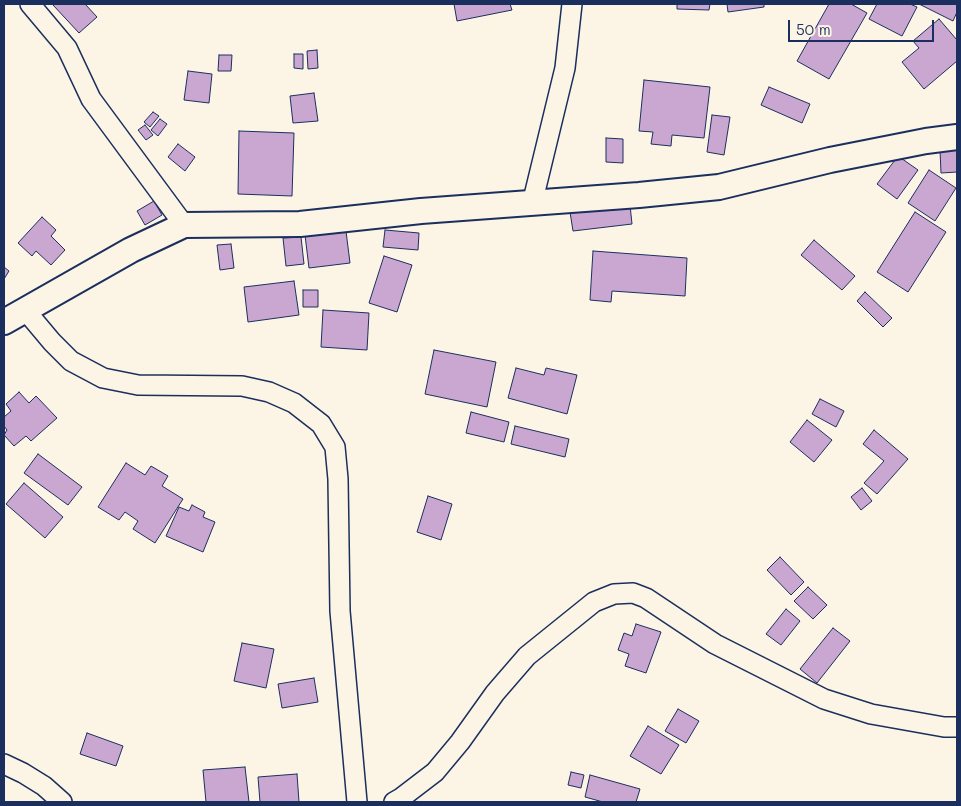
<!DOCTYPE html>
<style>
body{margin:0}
#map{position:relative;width:961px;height:806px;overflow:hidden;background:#fcf5e5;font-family:Mali,sans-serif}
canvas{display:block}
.frame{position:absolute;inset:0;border:5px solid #1b2f5e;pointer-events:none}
.scale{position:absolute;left:788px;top:20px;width:146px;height:22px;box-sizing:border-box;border:2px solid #1b2f5e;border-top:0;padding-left:6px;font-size:15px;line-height:18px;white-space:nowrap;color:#1b2f5e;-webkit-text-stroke:4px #fcf5e5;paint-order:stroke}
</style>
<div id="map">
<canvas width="961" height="806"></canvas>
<div class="frame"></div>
<div class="scale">50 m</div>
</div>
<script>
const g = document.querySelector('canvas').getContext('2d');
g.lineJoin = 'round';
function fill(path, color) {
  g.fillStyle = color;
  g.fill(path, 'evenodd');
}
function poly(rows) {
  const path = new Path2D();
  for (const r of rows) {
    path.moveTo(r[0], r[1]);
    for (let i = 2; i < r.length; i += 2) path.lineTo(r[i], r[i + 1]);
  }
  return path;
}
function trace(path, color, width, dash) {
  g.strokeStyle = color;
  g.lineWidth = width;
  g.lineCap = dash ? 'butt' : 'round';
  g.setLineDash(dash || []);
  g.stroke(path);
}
const building = poly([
 [55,4,85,4,97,17,79,33,53,5,55,4],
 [454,4,510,4,512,10,457,21,454,4],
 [677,4,710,4,709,10,677,9,677,4],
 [727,4,764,4,764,7,728,12,727,4],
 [829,4,851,4,867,13,829,79,797,61,829,4],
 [877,4,910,4,917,7,902,36,869,19,877,4],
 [919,4,957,4,957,12,953,21,919,4],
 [939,19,957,40,957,61,924,89,902,62,919,48,913,41,939,19],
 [317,50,318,68,308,69,307,51,317,50],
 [294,54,303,54,303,69,294,68,294,54],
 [219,55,232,55,231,71,218,71,219,55],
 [188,71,212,74,209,103,184,100,188,71],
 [644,80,710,87,704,138,672,135,671,146,651,144,653,132,639,131,644,80],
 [769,87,810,104,802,123,761,105,769,87],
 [314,93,318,121,293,123,290,96,314,93],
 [153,112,159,116,150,127,144,122,153,112],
 [712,115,730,117,724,155,707,152,712,115],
 [160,119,167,124,158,136,151,130,160,119],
 [145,125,153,135,146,140,138,130,145,125],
 [239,131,294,133,292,196,238,194,239,131],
 [606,138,623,139,623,163,606,162,606,138],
 [178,144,195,157,185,171,168,157,178,144],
 [957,149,957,172,941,173,940,150,957,149],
 [898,156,918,170,897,199,877,184,898,156],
 [929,170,956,188,935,221,908,203,929,170],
 [154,201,162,215,145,225,137,211,154,201],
 [630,205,632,224,573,231,570,212,630,205],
 [915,212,946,232,908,292,877,272,915,212],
 [42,217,56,230,51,236,65,250,51,265,36,251,32,256,18,243,42,217],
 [385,230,419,233,418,250,383,247,385,230],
 [346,231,350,263,309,268,305,235,346,231],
 [301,237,304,264,286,266,283,238,301,237],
 [814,240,855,276,842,290,801,255,814,240],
 [231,244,234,268,220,270,217,245,231,244],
 [593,251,687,258,685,296,612,291,611,302,590,300,593,251],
 [384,256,412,265,397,312,369,303,384,256],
 [4,267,9,271,4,279,4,267],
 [294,281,299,315,248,322,244,287,294,281],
 [303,290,318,290,318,307,303,307,303,290],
 [865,292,892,318,883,327,857,301,865,292],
 [323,310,369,313,367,350,321,347,323,310],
 [434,350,496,362,487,407,425,394,434,350],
 [516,368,544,375,546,368,577,375,567,414,508,398,516,368],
 [19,392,29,403,36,396,57,418,31,441,26,436,14,446,4,435,7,430,4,426,4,417,11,411,6,404,19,392],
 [820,399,844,411,836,427,812,414,820,399],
 [471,412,509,422,504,442,466,433,471,412],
 [807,420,832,440,814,462,790,442,807,420],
 [515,426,569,439,565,457,511,444,515,426],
 [874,430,908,459,877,494,864,483,884,461,863,444,874,430],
 [38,454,82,487,68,505,24,473,38,454],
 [126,463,145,475,151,466,168,476,162,486,183,499,155,543,133,529,138,521,125,512,119,520,98,507,126,463],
 [24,483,63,517,45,538,6,504,24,483],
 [862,488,872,501,861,510,851,497,862,488],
 [428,496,452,504,441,540,417,532,428,496],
 [192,505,205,512,203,517,215,522,203,552,166,536,179,507,189,511,192,505],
 [780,557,804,582,791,595,767,570,780,557],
 [808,587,827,605,813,619,794,601,808,587],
 [786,609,800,621,781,645,766,634,786,609],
 [636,624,661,632,646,673,625,666,629,654,618,650,624,633,632,636,636,624],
 [833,628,850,641,817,683,800,669,833,628],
 [242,643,274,649,266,688,234,681,242,643],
 [314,678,318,702,282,708,278,684,314,678],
 [678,709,699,721,686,743,665,731,678,709],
 [648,726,679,745,661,774,630,756,648,726],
 [87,733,123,746,116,766,80,754,87,733],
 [245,767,249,802,206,802,203,770,245,767],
 [571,772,584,775,581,788,568,785,571,772],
 [297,774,299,802,260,802,258,777,297,774],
 [590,775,640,789,636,802,603,802,585,797,590,775]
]);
fill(building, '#caa7d1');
trace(building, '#1b2f5e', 1);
const minor = poly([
 [30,4,67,48,91,99,184,225],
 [532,204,565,68,572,4],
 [26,311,52,342,71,361,103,378,138,385,242,386,269,392,294,403,321,424,335,447,338,479,340,611,357,802],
 [4,764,23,773,44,786,62,802],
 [394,802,401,798,435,772,460,742,495,693,527,656,594,602,614,594,633,593,646,598,715,644,824,699,871,714,944,727,957,727]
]);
const tertiary = poly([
 [4,322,131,250,184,225,300,224,421,211,639,195,719,187,830,160,926,141,957,137]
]);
trace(minor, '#1b2f5e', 22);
trace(tertiary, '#1b2f5e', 28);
trace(minor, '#fcf5e5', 19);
trace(tertiary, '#fcf5e5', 24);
</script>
